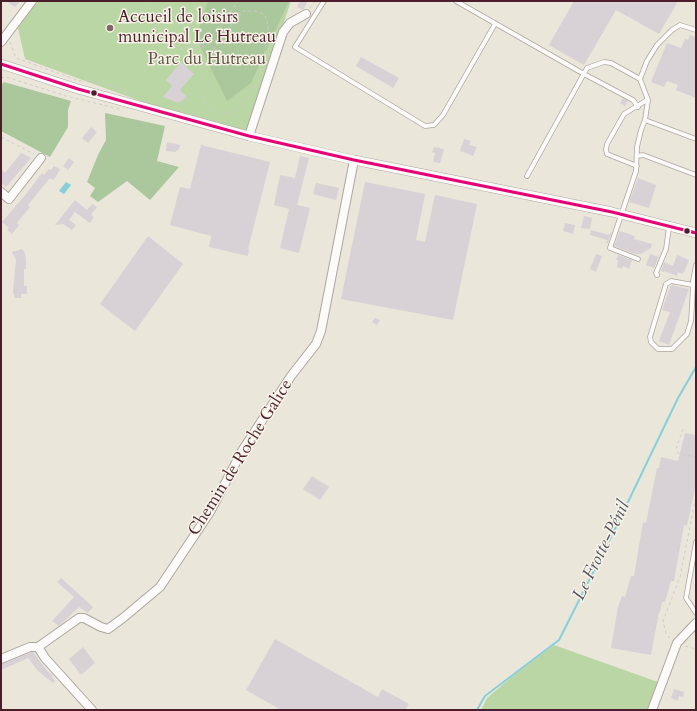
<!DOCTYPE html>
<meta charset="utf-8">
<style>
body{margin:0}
#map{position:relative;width:697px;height:711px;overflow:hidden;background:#ebe6da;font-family:Cardo,serif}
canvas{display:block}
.frame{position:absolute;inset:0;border:2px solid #4a1f2b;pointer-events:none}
</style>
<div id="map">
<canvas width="697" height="711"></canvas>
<div class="frame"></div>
</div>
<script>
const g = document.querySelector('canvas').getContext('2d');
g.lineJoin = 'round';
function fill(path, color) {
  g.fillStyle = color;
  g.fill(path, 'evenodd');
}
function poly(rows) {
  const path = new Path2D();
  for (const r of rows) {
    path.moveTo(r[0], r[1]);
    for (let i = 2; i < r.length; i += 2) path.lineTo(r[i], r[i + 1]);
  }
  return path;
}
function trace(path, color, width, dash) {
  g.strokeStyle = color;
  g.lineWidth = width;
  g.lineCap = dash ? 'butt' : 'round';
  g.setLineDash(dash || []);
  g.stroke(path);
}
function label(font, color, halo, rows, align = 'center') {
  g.font = font + ' Cardo,serif';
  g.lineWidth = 3;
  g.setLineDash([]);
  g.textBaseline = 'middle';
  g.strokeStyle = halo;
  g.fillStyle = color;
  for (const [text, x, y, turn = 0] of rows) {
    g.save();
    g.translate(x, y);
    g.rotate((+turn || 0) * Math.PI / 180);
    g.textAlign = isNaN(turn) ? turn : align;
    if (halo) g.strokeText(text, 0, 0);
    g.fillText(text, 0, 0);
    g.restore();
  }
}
fill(poly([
 [37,1,291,1,248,131,154,106,25,59,18,28],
 [554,645,658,682,648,710,481,710,487,698,513,676]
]), '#bbd6a5');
fill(poly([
 [208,1,289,1,251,83,227,101,196,38],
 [4,82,71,101,68,110,68,127,50,157,1,131,1,85],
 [105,113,165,126,157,161,179,167,150,200,127,181,98,202,90,196,95,188,87,182,98,155,106,140]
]), '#abc79c');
fill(poly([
 [66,182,71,185,64,194,59,191]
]), '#87d0d8');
trace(poly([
 [477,710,485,696,559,640,615,529,678,398,696,367]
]), '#87d0d8', 2);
fill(poly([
 [6,1,20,1,15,7],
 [300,1,308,1,303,10,297,7],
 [574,1,673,1,677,3,659,34,616,10,584,65,549,45],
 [690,35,696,37,696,98,676,90,678,85,667,81,664,87,651,82,667,43,681,48,685,39,688,40],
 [361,57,399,78,393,88,356,66],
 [181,62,194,74,180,90,187,97,178,103,163,97,172,86,166,80],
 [623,98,628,101,625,106,620,103],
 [91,127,97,132,88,143,82,138],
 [464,139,471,141,469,145,477,147,473,156,460,151],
 [167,142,180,145,179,149,175,152,166,151],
 [201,145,270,162,248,249,249,249,248,256,209,247,211,236,170,225,180,187,190,189],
 [434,147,444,149,440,163,433,162,435,153,432,152],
 [21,153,31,158,6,187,1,183,1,169,5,173],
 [300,156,309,158,297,205,310,208,299,253,280,248,289,209,274,205,280,175,295,178],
 [69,158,74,162,68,170,63,166],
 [54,166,60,169,57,175,53,180,50,178,28,205,30,207,17,223,19,225,12,234,7,230,9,228,2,222,26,194,42,173,44,175,49,169,51,170],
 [638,178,656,185,649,208,629,202],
 [365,182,425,194,416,240,425,242,435,195,477,204,453,320,341,299],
 [316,183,339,188,336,200,313,194],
 [75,200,87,210,92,204,97,207,91,215,94,217,90,223,75,212,69,220,76,225,72,230,63,224,55,225],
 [584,216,592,218,590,229,581,228],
 [565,223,575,225,573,234,563,231],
 [591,230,609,235,612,231,608,243,606,243,607,240,590,235],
 [620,231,632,235,635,237,634,239,652,244,651,248,641,254,635,254,614,246],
 [148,236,183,264,135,331,100,304],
 [22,249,25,253,26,261,26,269,24,269,24,286,27,286,27,294,21,294,21,298,15,298,13,292,16,260,12,252],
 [596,254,602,256,596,272,590,269],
 [650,254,659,257,654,268,646,265],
 [618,255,632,260,629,269,623,266,622,269,617,267,618,260,616,260],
 [677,255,689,260,684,272,682,274,678,272,677,276,664,271,664,272,661,271,664,262,673,266],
 [671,285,689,289,669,345,659,341,670,312,662,310],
 [375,318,380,320,377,325,372,322],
 [685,433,696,435,696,484,687,526,684,525,674,581,671,581,665,602,662,602,660,612,659,612,651,655,611,648,618,607,622,596,625,597,631,576,634,576,643,522,646,523,657,468,659,468,661,457,678,461],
 [312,476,329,487,320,500,303,489],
 [61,578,93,607,88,613,79,607,59,626,52,621,74,597,57,582],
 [275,639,378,697,382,689,409,704,405,710,281,710,246,690],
 [83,647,95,663,81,675,69,659],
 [31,652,33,652,48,672,53,675,52,677,55,681,53,683,38,671,28,658,1,670,1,664],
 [674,689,684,692,683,697,679,696,678,701,671,698]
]), '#d8d1d6');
const service = poly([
 [324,1,295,47,425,126,434,125,443,115,495,24],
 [456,1,584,74,633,100,638,107],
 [640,79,647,61,657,45,672,30,680,25,696,30],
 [637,156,643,155,696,175],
 [637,166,607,154,606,150,607,144,624,114,647,100],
 [527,176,587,68,604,62,611,63,640,79,648,100,645,120],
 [638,259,610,248,636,171,637,147,641,130,645,120,696,139],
 [657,275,656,273,666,249,669,227],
 [693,285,671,281,666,284,650,337,651,342,658,349,672,349,687,334,691,321,692,306,693,285,693,281,696,265],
 [696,542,686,598,696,613]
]);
const minor = poly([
 [1,42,32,1],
 [249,136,283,32,290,23,306,14],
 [1,192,9,199,41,158],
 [38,647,79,618,84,618,101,627,108,629,123,618,160,587,210,512,242,451,291,376,316,344,321,331,354,160],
 [38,647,45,658,92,710],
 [1,659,30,647,38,647],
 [652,710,677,643,696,623]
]);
const tertiary = poly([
 [1,64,78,89,249,136,354,160,612,212,696,233]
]);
trace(service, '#ada5a0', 5.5);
trace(minor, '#ada5a0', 10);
trace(tertiary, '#ada5a0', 10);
trace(poly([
 [149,1,149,11,151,18,165,37,179,49,202,45,216,32,238,1],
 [310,8,315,1],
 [10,42,16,58,80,81,90,80,113,86,133,95],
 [202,45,209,57,201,80,203,98,206,106,215,112,228,113,238,108,250,95,258,81,268,37,268,24,264,14,255,11,244,11,224,33,209,57],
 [1,78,6,77,66,96,120,109],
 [1,137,34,154],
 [683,429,676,449,679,454,696,457],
 [670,638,666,634,663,621,680,577,696,496],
 [685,646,696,649]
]), '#cfcbc9', 1, [3, 3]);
trace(service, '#fcfbf9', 4);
trace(minor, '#fcfbf9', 8);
trace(tertiary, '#fcfbf9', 9);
trace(poly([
 [1,64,78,89,249,136,354,160,612,212,696,233]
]), '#e50076', 3);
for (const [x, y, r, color] of [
 [110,28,4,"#826568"],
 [94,93,3.5,"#4a1f2b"],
 [687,231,3.5,"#4a1f2b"]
]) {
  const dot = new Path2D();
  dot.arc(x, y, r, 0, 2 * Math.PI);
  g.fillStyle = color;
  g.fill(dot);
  trace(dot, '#f7f3e8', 1.5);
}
label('17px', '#4a1f2b', '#f7f3e8', [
 ["Accueil de loisirs",118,18],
 ["municipal Le Hutreau",118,38]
], 'left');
label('17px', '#605243', '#f7f3e8', [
 ["Parc du Hutreau",207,60]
]);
label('17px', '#4a1f2b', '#f7f3e8', [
 ["Chemin de Roche Galice",241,458,-58]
]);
label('italic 18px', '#4f515f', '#f7f3e8', [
 ["Le Frotte-Pénil",602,551,-64]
]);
</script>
